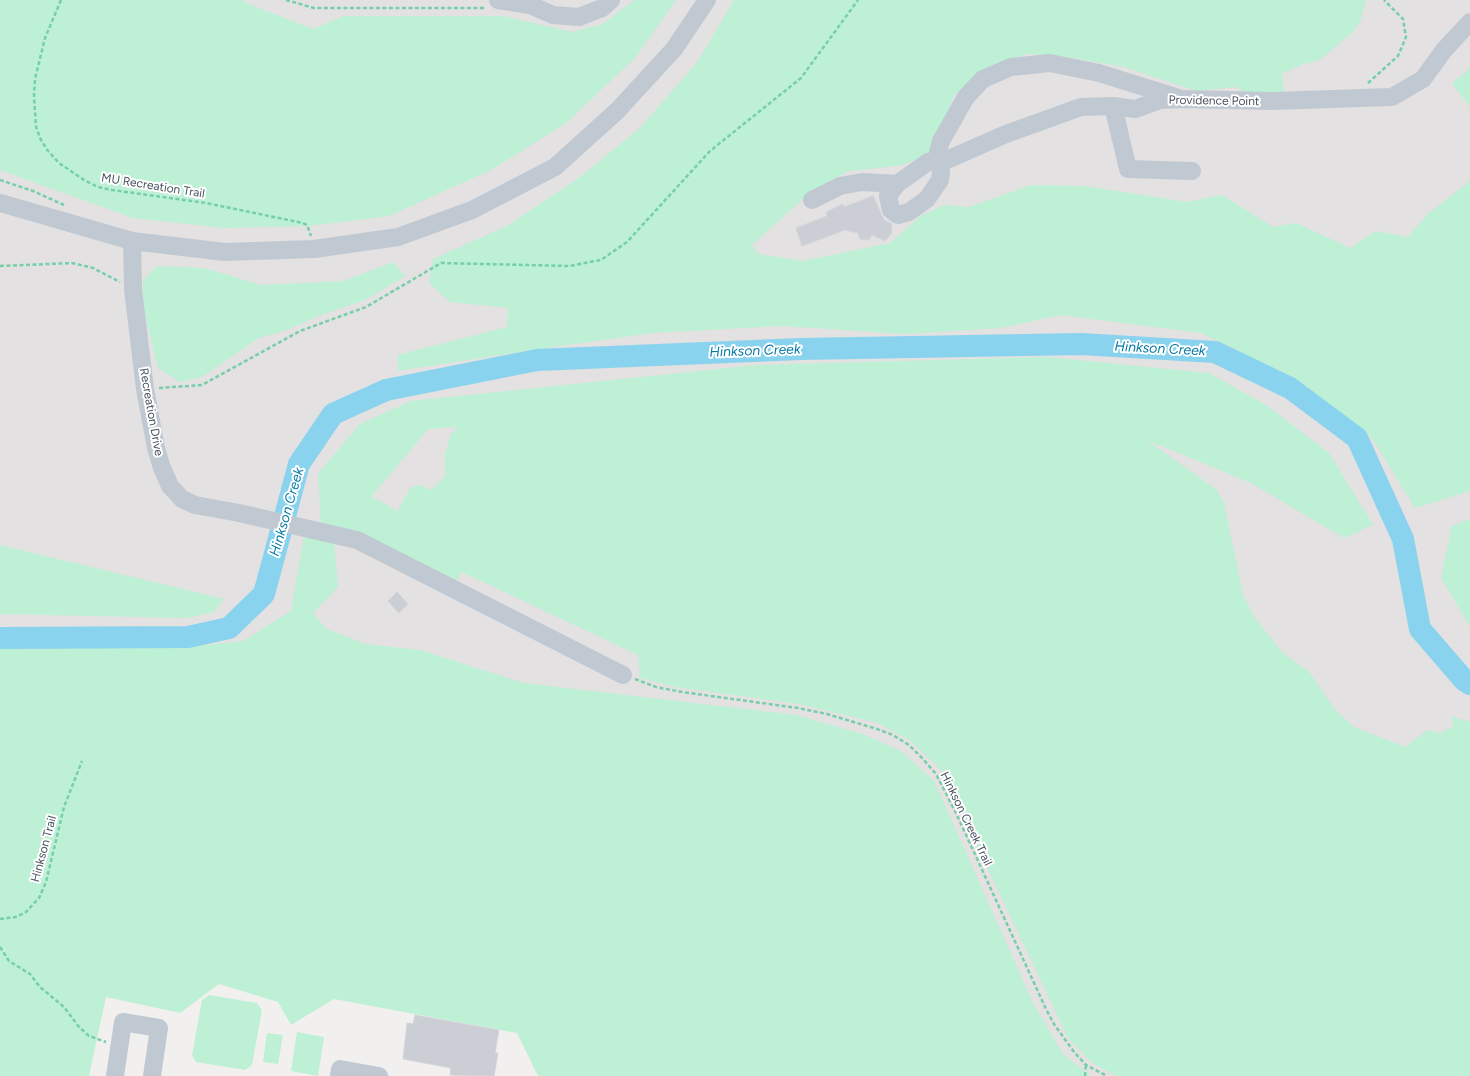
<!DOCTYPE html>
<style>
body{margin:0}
canvas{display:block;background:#f2f0ef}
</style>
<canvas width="1470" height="1076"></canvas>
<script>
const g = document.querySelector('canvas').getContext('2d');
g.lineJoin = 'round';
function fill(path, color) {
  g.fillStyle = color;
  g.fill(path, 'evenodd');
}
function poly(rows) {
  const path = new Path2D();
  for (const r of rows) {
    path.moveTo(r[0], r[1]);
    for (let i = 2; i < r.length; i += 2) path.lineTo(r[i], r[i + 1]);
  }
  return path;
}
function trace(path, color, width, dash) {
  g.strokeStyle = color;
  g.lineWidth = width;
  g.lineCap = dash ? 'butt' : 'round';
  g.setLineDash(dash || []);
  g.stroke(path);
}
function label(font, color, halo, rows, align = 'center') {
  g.font = font + ' Figtree,sans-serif';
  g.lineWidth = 4;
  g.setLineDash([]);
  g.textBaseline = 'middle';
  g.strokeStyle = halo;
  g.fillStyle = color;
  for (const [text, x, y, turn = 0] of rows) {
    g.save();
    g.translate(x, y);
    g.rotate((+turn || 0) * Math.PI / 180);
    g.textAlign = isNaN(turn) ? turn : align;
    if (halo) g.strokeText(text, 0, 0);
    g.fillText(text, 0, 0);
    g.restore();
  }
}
fill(poly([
 [0,0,1470,0,1470,1076,830,1076,0,932]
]), '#e3e1e1');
fill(poly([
 [0,0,244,0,246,3,313,29,344,16,503,16,572,32,603,24,634,0,676,0,635,58,566,123,491,170,389,216,309,226,224,228,133,218,0,170],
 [734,0,1366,0,1360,22,1353,32,1320,60,1303,64,1282,74,1284,93,1256,97,1235,87,1197,91,1124,67,1062,56,1026,54,989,70,954,95,944,120,943,152,897,166,848,171,807,195,752,245,758,254,803,261,890,243,922,215,945,205,969,207,1032,185,1084,186,1187,202,1222,195,1273,227,1296,223,1350,248,1376,231,1408,237,1428,214,1470,181,1470,491,1415,508,1372,438,1293,377,1201,333,1061,315,1000,328,905,334,781,326,652,333,532,350,398,371,398,355,507,327,508,308,450,302,429,283,433,259,507,226,580,177,641,127,698,61],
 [1470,68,1470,107,1452,83],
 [393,262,405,276,365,300,319,316,284,331,259,338,202,377,180,382,158,368,143,306,143,281,157,266,204,268,261,285,344,281],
 [1047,357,1209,373,1266,405,1329,453,1373,525,1344,538,1251,483,1147,440,1217,490,1224,503,1243,595,1255,618,1283,653,1309,672,1336,711,1354,727,1405,747,1428,730,1439,733,1453,727,1451,716,1470,722,1470,1076,1116,1076,1091,1062,1068,1038,941,770,911,741,878,723,799,704,675,687,640,678,638,655,462,572,453,585,321,526,318,474,360,424,411,401,756,365],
 [458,427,451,434,445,454,445,476,431,490,420,485,411,487,397,512,384,503,371,497,428,429],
 [1470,519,1470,627,1441,577,1452,526],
 [304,536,334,541,338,587,313,613,325,628,365,644,420,650,524,683,797,715,865,735,901,751,934,781,1034,1005,1063,1054,1091,1076,538,1076,517,1033,334,999,291,1025,278,1002,219,984,180,1013,106,997,89,1076,0,1076,0,648,186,647,243,641,291,611],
 [0,545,224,599,214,612,187,618,0,614],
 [209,995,257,1003,262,1010,252,1065,245,1070,196,1062,192,1055,202,1000],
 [297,1032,324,1037,318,1076,291,1071],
 [267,1033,283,1035,278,1064,263,1062]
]), '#bdf0d4');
trace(poly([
 [0,638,188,637,229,628,264,594,299,464,333,414,386,390,537,360,801,349,1081,344,1215,352,1290,388,1357,438,1403,539,1420,629,1464,680,1470,684]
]), '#8ad3ee', 22);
const building = poly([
 [873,196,884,220,892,224,891,234,885,241,872,235,869,240,860,239,858,233,845,230,802,246,796,228,827,216,826,212,843,204,844,207,873,196],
 [397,592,408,604,399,613,388,601,397,592],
 [415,1015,499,1030,495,1053,498,1053,494,1076,450,1075,451,1068,403,1059,407,1023,413,1024,415,1015]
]);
fill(building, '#cbced5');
trace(building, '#d3d5db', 1);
trace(poly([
 [61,0,45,38,35,79,34,96,36,127,41,140,48,151,59,163,84,180,98,187,112,190,206,203,303,223,307,225,311,236],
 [286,0,314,8,485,8],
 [1368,83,1398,56,1406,37,1403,19,1384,0],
 [0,180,33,191,64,205],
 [0,266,72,263,93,268,120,282],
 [159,388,202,385,300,331,366,307,441,263,569,266,601,260,627,242,710,151,801,78,858,0],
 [635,679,656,687,682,692,798,708,827,714,877,729,893,735,909,745,923,759,936,774,956,813,1046,1009,1054,1024,1074,1052,1086,1065,1107,1076],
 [0,919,15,917,25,913,39,898,46,882,64,807,82,761],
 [0,947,9,961,30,974,40,987,64,1007,79,1027,89,1036,106,1042],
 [1085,1076,1086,1065]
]), '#75cfa8', 2.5, [4, 2.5]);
trace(poly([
 [498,0,530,5,553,15,579,17,602,8,611,0],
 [1182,99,1099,73,1050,63,1011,67,983,79,966,97,941,141,938,152,940,163,941,172,940,180,927,199,909,212,898,215,891,210,888,196,897,184,928,162,935,161,940,163,1006,134,1081,107,1113,106,1135,109,1160,100,1182,99,1272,101,1392,97,1423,79,1444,50,1470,22],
 [1113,106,1128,169,1192,171],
 [812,200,840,186,862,182,897,184],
 [0,203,132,241,225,252,314,249,398,237,472,210,555,167,617,111,674,49,707,0],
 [132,241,133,289,145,389,156,448,162,468,170,486,182,499,195,505,239,513,357,540,623,675],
 [115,1076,123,1022,159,1028,152,1076],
 [339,1076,340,1069,379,1076]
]), '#c0c9d2', 18);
label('12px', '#47515e', '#fff', [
 ["Providence Point",1214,101,1],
 ["MU Recreation Trail",153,186,9],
 ["Recreation Drive",151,412,80],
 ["Hinkson Creek Trail",966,819,64],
 ["Hinkson Trail",44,849,-75]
]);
label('italic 14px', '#097ba6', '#fff', [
 ["Hinkson Creek",1160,349,3],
 ["Hinkson Creek",755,351,-2],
 ["Hinkson Creek",287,512,-74]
]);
</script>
